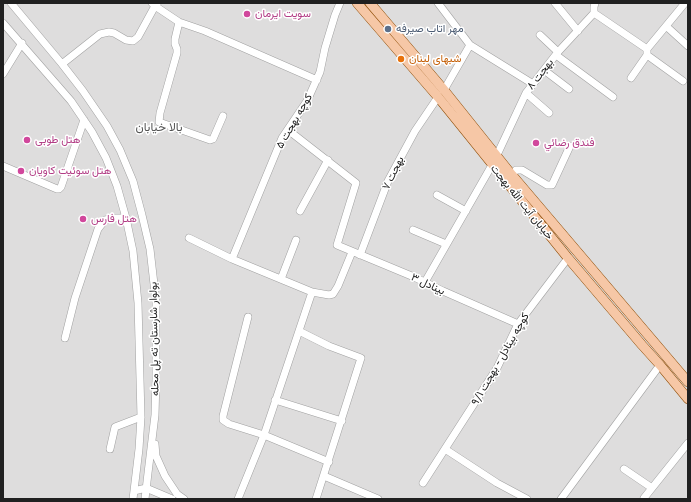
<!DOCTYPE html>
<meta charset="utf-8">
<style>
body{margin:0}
#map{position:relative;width:691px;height:502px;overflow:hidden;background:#f0ece7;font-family:"Golos Text",sans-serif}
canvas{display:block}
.frame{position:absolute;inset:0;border:4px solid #202020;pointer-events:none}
</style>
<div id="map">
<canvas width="691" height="502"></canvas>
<div class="frame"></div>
</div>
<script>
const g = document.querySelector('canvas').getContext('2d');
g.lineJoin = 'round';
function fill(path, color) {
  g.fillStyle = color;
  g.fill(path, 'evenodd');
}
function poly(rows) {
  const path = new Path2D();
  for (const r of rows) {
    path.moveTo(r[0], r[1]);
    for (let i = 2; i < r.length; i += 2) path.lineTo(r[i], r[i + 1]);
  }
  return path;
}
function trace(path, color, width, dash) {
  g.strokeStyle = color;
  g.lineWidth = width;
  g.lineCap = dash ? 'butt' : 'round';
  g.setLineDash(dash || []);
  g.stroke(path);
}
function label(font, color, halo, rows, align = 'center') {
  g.font = font + ' "Golos Text",Vazirmatn,sans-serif';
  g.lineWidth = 3;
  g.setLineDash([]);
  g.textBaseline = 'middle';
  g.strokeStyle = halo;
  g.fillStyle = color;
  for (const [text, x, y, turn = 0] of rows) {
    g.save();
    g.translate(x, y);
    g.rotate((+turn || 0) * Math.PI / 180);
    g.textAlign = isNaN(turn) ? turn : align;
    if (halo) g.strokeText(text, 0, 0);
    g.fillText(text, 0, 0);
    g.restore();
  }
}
fill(poly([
 [3,3,688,3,688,499,3,499]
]), '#dedddd');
const minor = poly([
 [11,3,62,64,83,91,107,126,120,150,133,181,142,215,150,249,156,302,156,379,155,415,148,473,145,499],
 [152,3,155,6,179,22,205,31,317,80],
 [438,3,470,45,533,84],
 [555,3,578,31],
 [594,13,647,49],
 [179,22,175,39,175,44,177,49,177,53,160,113,159,122,210,140,213,139,223,116],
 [3,23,71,101,92,132,106,158,117,186,126,218,133,251,138,303,141,417,139,449,133,499],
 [666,26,688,46],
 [540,35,558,52],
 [556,55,613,97],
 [647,55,683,81],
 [62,64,100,34,109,32,114,33,126,40,133,41,138,37,155,6,157,4],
 [544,70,569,89],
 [3,74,22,43],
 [631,78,647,55,647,49,685,3],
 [444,90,470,45],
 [526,93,549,113],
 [288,130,356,183,337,245,414,277,443,291,518,324],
 [497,155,526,93,558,52,594,13,594,7,595,3],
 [3,166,57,189,59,189,61,187,84,120],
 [512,175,516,170,522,170,547,185,552,185,570,146],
 [437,195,466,211],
 [300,211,328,160],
 [413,230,446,244],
 [189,238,232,259,312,292,329,295,333,294,338,286,352,252],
 [360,255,388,181,415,131,438,97],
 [232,259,282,138,307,101,320,72,325,48,335,15,340,3],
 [281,279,296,240],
 [425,282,492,165],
 [248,317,223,416,223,420,229,424,264,435,329,462],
 [299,331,329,346,361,358,316,499],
 [65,338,75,298,98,229,105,220,115,218,126,218],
 [275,400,342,421],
 [155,444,156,456,165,476,177,494,184,499],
 [110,449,115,427,141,417],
 [445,449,497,483,527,499],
 [624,469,652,488],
 [324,476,378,499],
 [423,483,497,368,518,324,568,258],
 [134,491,146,488,172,499],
 [644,498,688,443],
 [238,499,264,435,312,292],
 [561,499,660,365]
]);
const major = poly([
 [357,3,438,97,568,258,642,345,660,365,688,399],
 [370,3,444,90,512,175,688,382]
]);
trace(minor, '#a1a1a1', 8);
trace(major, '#92500a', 10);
trace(minor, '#fff', 7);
trace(major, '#f6c7a6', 9);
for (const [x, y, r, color] of [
 [247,14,4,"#d1479c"],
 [388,29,4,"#5c6f8a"],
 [401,59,4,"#e8710a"],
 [27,140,4,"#d1479c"],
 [536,143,4,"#d1479c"],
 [21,171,4,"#d1479c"],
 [83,219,4,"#d1479c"]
]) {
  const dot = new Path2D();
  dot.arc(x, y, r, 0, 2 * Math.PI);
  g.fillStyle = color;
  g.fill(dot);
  trace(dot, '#fff', 1.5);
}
label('11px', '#b23c85', '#fff', [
 ["سویت ایرمان",255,14],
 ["هتل طوبی",35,140],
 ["فندق رضائي",544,143],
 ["هتل سوئیت کاویان",29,171],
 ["هتل فارس",91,219]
], 'left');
label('11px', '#4e5e75', '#fff', [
 ["مهر اتاب صيرفه",396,29]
], 'left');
label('11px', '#c56008', '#fff', [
 ["شبهای لبنان",409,59]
], 'left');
label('11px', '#202020', '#fff', [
 ["بهجت ۸",540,74,-52],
 ["کوچه بهجت ۵",294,121,-60],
 ["بهجت ۷",393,173,-64],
 ["خیابان آیت الله بهجت",522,202,51],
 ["بینادل ۳",428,284,25],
 ["بولوار شارستان ته پل محله",154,339,-91],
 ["کوچه بینادل - بهجت ۹/۱",500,359,-60]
]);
label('12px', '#535353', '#fff', [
 ["بالا خیابان",159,127]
]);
</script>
